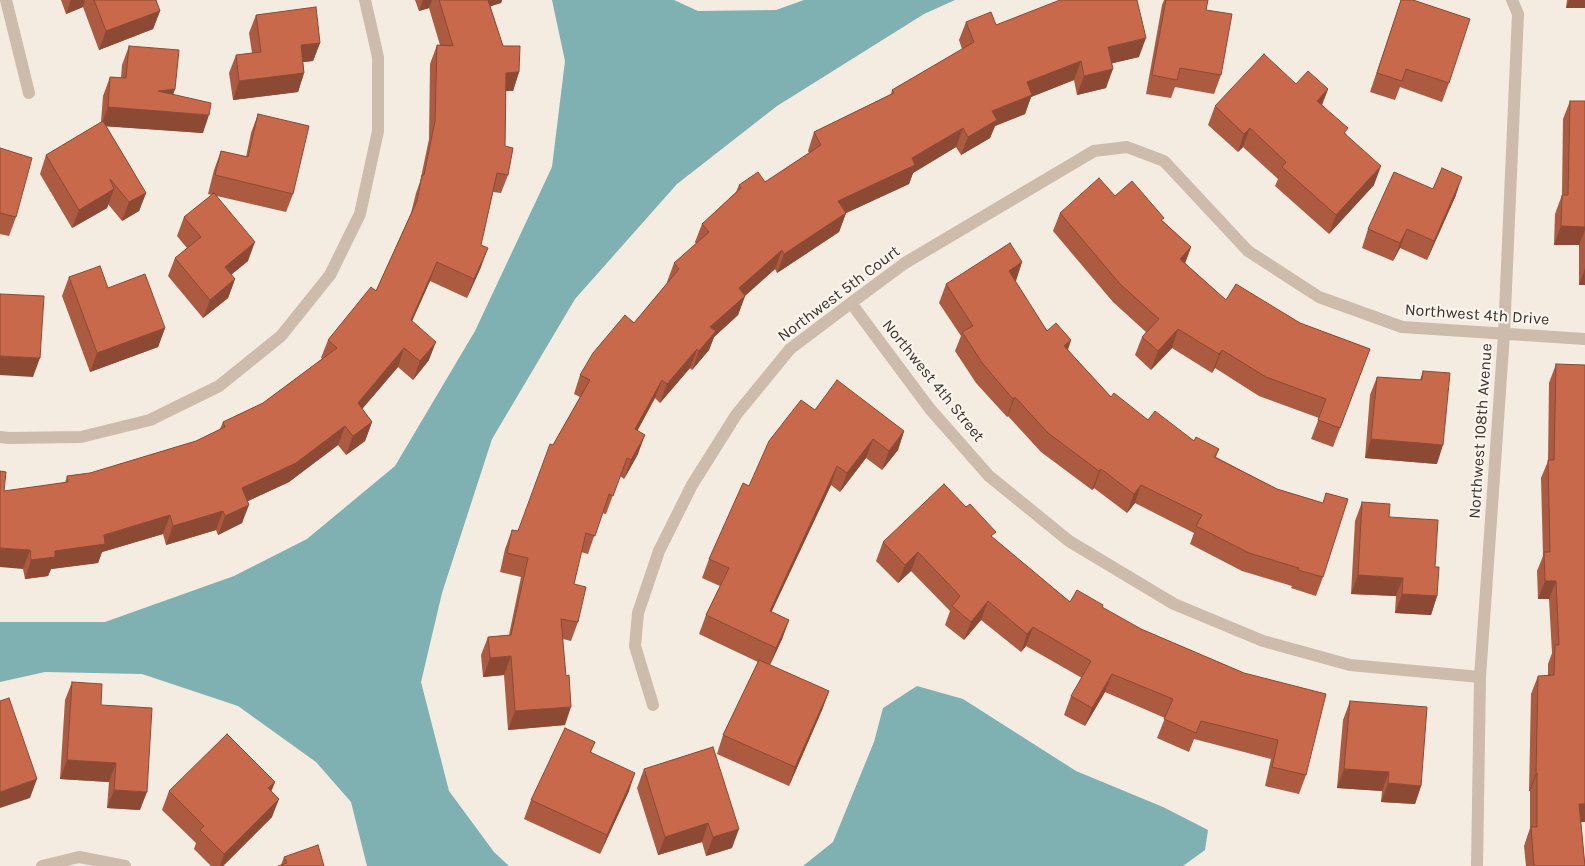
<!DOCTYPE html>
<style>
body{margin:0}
canvas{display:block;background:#f4ebe1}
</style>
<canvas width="1585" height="866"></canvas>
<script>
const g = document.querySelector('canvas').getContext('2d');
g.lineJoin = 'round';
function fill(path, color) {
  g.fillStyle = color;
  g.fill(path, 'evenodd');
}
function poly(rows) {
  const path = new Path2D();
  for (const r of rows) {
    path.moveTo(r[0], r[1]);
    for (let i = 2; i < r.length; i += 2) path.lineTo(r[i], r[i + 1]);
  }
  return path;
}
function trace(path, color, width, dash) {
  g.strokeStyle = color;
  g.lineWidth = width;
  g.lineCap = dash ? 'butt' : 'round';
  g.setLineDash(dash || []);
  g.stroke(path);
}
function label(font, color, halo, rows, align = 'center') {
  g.font = font + ' Karla,sans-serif';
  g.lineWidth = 4.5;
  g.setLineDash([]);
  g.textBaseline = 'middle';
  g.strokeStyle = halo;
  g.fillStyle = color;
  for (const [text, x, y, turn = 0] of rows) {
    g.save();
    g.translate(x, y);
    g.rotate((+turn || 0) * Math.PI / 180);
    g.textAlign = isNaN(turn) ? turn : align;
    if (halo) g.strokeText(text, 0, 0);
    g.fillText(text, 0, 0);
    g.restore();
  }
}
fill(poly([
 [552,0,674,0,698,11,776,10,804,0,955,0,924,14,777,106,677,184,575,299,492,439,442,593,421,682,449,791,494,852,509,866,367,866,351,802,316,762,238,706,142,674,45,672,0,682,0,622,105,622,234,576,307,539,395,466,475,331,552,167,565,61],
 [917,686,963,699,1076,771,1163,807,1208,830,1205,850,1183,866,803,866,833,842,874,742,883,708]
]), '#7fb0b2');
trace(poly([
 [6,0,29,93],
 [851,303,930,409,989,476,1069,541,1174,604,1263,641,1350,665,1480,677],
 [0,437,9,438,81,437,150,420,219,386,281,336,330,275,360,214,378,131,378,57,365,0],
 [653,705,635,646,638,613,659,551,692,485,736,415,790,349,851,303,905,263,1094,151,1127,147,1164,161,1248,251,1319,297,1402,327,1585,339],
 [42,866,79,857,125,866],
 [1477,866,1480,677,1504,334,1518,14,1512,0]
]), '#cdbbac', 12);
fill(poly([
 [61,0,156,0,160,11,153,29,99,50,83,7,66,14],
 [415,0,502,0,501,3,490,6,503,46,519,72,513,91,506,91,505,146,508,175,501,193,493,192,481,245,481,267,467,298,430,281,412,321,429,360,413,380,398,367,362,409,372,422,365,441,346,455,338,445,289,482,248,501,242,523,218,535,216,530,166,545,163,534,102,552,98,563,51,569,48,576,25,579,23,569,4,491,65,483,67,476,90,473,196,441,220,429,223,422,263,403,322,359,321,358,328,340,376,291,411,213,416,193,420,182,429,139,430,64,437,45,440,45,429,8,419,11],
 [1164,0,1208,0,1206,10,1221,75,1214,94,1175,87,1171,98,1146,94,1162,5],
 [1401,0,1449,83,1442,102,1400,87,1395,100,1370,92],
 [1567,0,1585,0,1585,8,1566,8],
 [256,15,320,43,313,61,303,62,304,73,298,92,233,100,229,73,236,55,252,53,249,33],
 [966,22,996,25,1139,57,1112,63,1106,88,1077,95,1074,80,1031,97,1025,114,995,126,990,138,961,155,956,147,913,173,909,184,846,213,839,232,777,273,775,269,745,296,738,315,714,337,709,350,692,370,690,368,660,403,655,398,637,431,638,454,624,479,620,476,606,514,602,513,588,554,581,552,574,584,578,622,571,641,563,639,565,725,508,730,504,675,483,677,481,655,488,637,509,635,521,577,500,572,505,549,512,530,518,531,553,445,580,397,574,394,580,375,634,323,668,282,667,282,674,263,696,244,695,242,702,224,736,192,739,185,765,182,809,153,808,151,814,132,891,94,892,90,962,49,959,40],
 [129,46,175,89,173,94,203,133,106,126,146,193,139,211,122,221,108,204,107,208,72,228,40,174,46,155,101,122,103,96,110,77,121,78,122,65],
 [1296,84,1328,89,1322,105,1346,134,1374,185,1329,234,1275,186,1278,179,1243,147,1238,152,1208,125,1215,106],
 [1570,101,1585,101,1585,285,1579,285,1579,245,1554,245,1555,214,1562,195,1563,119],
 [258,114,293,194,286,212,217,196,248,261,231,275,235,279,228,298,203,318,168,276,175,258,187,248,177,236,184,217,212,195,208,194,214,170,221,151,246,157,251,133],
 [0,148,16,217,9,236,0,234],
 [1433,189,1456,195,1427,260,1400,248,1393,261,1362,248,1368,229],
 [1115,196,1163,221,1191,247,1185,263,1226,300,1300,323,1370,349,1333,447,1311,439,1319,418,1259,396,1215,368,1212,373,1172,348,1151,370,1135,355,1142,337,1146,332,1113,302,1053,231,1060,213],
 [1022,262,1015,281,1047,331,1071,340,1068,350,1111,397,1148,420,1194,441,1219,449,1216,457,1277,489,1323,503,1326,493,1323,577,1316,596,1291,588,1292,586,1242,571,1190,544,1194,533,1135,503,1127,513,1094,488,1092,490,1041,452,1008,416,1007,417,976,383,955,351,961,336,939,303,946,284],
 [69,277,108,288,165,328,158,347,90,372,62,296],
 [1556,364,1581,822,1585,866,1526,866,1524,846,1530,828,1530,791,1529,791,1531,694,1538,676,1548,676,1548,664,1552,653,1549,599,1538,599,1537,571,1543,556,1541,478,1548,461,1549,383],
 [1423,371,1437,464,1365,458,1370,395,1377,377,1420,380],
 [815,410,904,431,898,450,882,470,866,458,840,492,831,485,771,612,789,620,782,639,770,665,829,691,822,710,789,786,717,754,723,735,758,662,699,634,706,615,720,586,702,578,709,559,749,486],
 [1362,502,1389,517,1435,567,1437,596,1431,615,1395,613,1396,596,1351,594,1355,521],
 [993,538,1070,602,1102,608,1141,629,1244,673,1306,775,1299,794,1265,786,1271,759,1194,739,1189,752,1157,738,1165,718,1105,692,1085,726,1064,715,1071,696,1082,678,1026,646,1021,652,981,620,964,640,945,625,950,611,911,571,898,583,876,561,883,542],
 [72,682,101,705,140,810,107,808,109,782,60,779,65,700],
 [1350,701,1421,786,1415,804,1381,802,1382,791,1337,788,1343,720],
 [595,742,591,752,629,791,600,854,524,819,531,800],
 [713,747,732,848,706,856,702,842,658,855,637,788,644,769],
 [275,782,271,791,272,817,223,866,211,866,194,849,196,843,162,810,169,791],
 [284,857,324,866,281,865]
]), '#ac5a40');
fill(poly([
 [71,0,85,0,83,7,66,14],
 [423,0,432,0,429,8,419,11],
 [482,0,502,0,501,3,479,10],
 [1569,0,1585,0,1585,8,1566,8],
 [160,11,153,29,99,50,106,31],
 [1146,38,1139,57,1101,66,1108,47],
 [320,43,313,61,294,63,301,45],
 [1081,61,1074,80,1031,97,1025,114,995,126,990,138,961,155,968,137,992,111,1027,82],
 [1113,69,1106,88,1077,95,1084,76],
 [519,72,513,91,499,91,506,73],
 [304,73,298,92,233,100,239,81],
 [175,89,169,107,158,91],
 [1328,89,1321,107,1317,101],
 [108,107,209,115,203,133,101,126],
 [963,128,956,147,913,173,909,184,831,220,838,201],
 [1250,128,1243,147,1238,152,1244,134],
 [1381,166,1374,185,1329,234,1336,215],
 [1462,177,1456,195,1427,260,1434,241],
 [114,189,107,208,72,228,79,210],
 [146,193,139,211,122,221,129,202],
 [846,213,839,232,777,273,784,254],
 [1561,226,1585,227,1585,230,1579,245,1554,245],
 [1407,229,1400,248,1393,261,1400,243],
 [255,242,248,261,218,285,225,267],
 [1191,247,1184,266,1180,259],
 [488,248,481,267,467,298,474,279],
 [782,250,775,269,732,307,739,288],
 [437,262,430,281,404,339,411,320],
 [1022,262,1016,281,1002,290,1009,271],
 [1585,268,1585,285,1579,285],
 [235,279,228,298,203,318,210,300],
 [745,296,738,315,714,337,709,350,692,370,699,351,710,327],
 [165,328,158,347,90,372,97,353],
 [1178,329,1172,348,1151,370,1158,351],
 [1071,340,1064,358,1064,346],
 [436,342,429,360,413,380,420,361],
 [404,348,398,367,351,422,358,403],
 [697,349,690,368,660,403,667,384],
 [1222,350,1215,368,1212,373,1219,354],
 [0,356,40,358,33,377,0,375],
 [662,380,655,398,628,448,635,429],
 [1015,397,1008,416,1007,417,1013,399],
 [372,422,365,441,346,455,353,436],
 [345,426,338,445,289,482,235,507,242,488],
 [904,431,898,450,882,470,889,451],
 [645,435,638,454,624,479,631,460],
 [873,439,866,458,840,492,847,473],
 [1371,439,1443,445,1437,464,1365,458],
 [837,466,831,485,763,630,770,611],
 [1101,469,1094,488,1092,490,1099,471],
 [1141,485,1135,503,1127,513,1134,494],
 [249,505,242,523,218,535,225,516],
 [223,511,216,530,166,545,173,526],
 [170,515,163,534,102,552,98,563,51,569,48,576,25,579,31,560,55,551],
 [0,548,30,550,23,569,0,567],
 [918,552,911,571,898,583,905,565],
 [1358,575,1403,578,1396,596,1351,594],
 [1545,581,1556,581,1549,599,1538,599],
 [1402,594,1437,596,1431,615,1395,613],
 [988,601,981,620,964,640,971,622],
 [789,620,782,639,769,667,776,648],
 [1033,627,1026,646,1021,652,1027,634],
 [511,656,504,675,483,677,490,658],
 [1112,674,1105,692,1085,726,1092,708],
 [829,691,822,710,789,786,795,767],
 [571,707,565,725,508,730,515,711],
 [67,760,116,763,109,782,60,779],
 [1344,769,1389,772,1382,791,1337,788],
 [635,773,629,791,600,854,607,835],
 [1536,773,1537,773,1530,791,1529,791],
 [37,779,30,798,0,808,0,792],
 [275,782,268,800,268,788],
 [1388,783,1421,786,1415,804,1381,802],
 [114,790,147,792,140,810,107,808],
 [279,799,272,817,223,866,220,866,224,854],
 [1579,804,1585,804,1585,822,1573,822],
 [708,823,702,842,658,855,665,837],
 [739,829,732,848,706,856,713,837]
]), '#8c4a34');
const building = poly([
 [94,0,156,0,160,11,106,31,94,0],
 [439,0,488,0,503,46,520,46,519,72,506,73,505,146,513,148,508,175,497,173,481,245,488,248,474,279,437,262,411,320,436,342,420,361,404,348,358,403,372,422,353,436,345,426,296,463,242,488,249,505,225,516,223,511,173,526,170,515,104,535,105,544,55,551,55,557,31,560,30,550,0,548,0,471,6,472,4,491,68,482,67,476,90,473,196,441,225,427,223,422,263,403,337,348,328,340,371,287,376,291,417,201,422,175,424,175,435,121,437,45,453,46,439,0],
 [1060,0,1137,0,1146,38,1108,47,1113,69,1084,76,1081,61,1027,82,1032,95,992,111,997,120,968,137,963,128,912,158,915,165,838,201,846,213,784,254,782,250,739,288,745,296,710,327,716,331,699,351,697,349,667,384,662,380,635,429,645,435,631,460,627,458,613,496,609,494,595,536,586,533,574,584,586,587,578,622,561,619,566,676,569,675,571,707,515,711,511,656,490,658,488,637,511,635,528,558,507,553,512,530,518,531,550,444,553,445,590,380,580,375,593,353,625,315,634,323,679,269,674,263,709,232,702,224,741,188,739,185,758,172,765,182,821,145,814,132,894,93,892,90,974,42,966,22,991,12,996,25,1060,0],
 [1166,0,1208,0,1206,10,1232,14,1221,75,1180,68,1177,80,1152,75,1166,0],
 [1401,0,1413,0,1470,19,1449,83,1406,69,1402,81,1377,73,1401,0],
 [316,7,320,43,301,45,304,73,239,81,236,55,261,52,256,15,316,7],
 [129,46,179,50,175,89,158,91,211,103,209,115,108,107,110,77,126,78,129,46],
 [1264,54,1296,84,1308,71,1328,89,1317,101,1348,128,1344,133,1381,166,1336,215,1282,167,1286,162,1250,128,1244,134,1215,106,1264,54],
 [1570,101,1585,101,1585,227,1561,226,1562,195,1568,195,1570,101],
 [258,114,309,126,293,194,215,175,221,151,248,157,258,114],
 [103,121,146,193,129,202,110,179,114,189,79,210,46,155,103,121],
 [0,148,32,158,16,217,0,213,0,148],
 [1442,168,1462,177,1434,241,1407,229,1400,243,1368,229,1394,172,1433,189,1442,168],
 [1099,178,1115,196,1132,181,1164,218,1161,220,1191,247,1180,259,1226,300,1236,284,1300,323,1370,349,1340,428,1318,420,1326,399,1266,377,1222,350,1219,354,1178,329,1158,351,1142,337,1159,319,1120,284,1060,213,1099,178],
 [214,193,255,242,225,267,235,279,210,300,175,258,201,237,184,217,214,193],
 [1010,243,1022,262,1009,271,1047,331,1056,323,1071,340,1064,346,1111,397,1114,393,1148,420,1155,411,1194,441,1196,437,1219,449,1214,457,1277,489,1323,503,1326,493,1348,499,1323,577,1298,570,1299,568,1249,553,1196,526,1202,515,1141,485,1134,494,1101,469,1099,471,1048,433,1015,397,1013,399,983,364,962,332,973,326,946,284,1010,243],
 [100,266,108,288,145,274,165,328,97,353,69,277,100,266],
 [0,294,44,296,40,358,0,356,0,294],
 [1556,364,1585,365,1585,804,1579,804,1585,866,1534,866,1531,827,1537,827,1537,773,1536,773,1538,676,1554,675,1555,645,1559,645,1556,581,1545,581,1544,552,1550,552,1548,460,1554,460,1556,364],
 [1423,371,1450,373,1443,445,1371,439,1377,377,1422,380,1423,371],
 [837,380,904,431,889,451,873,439,847,473,837,466,770,611,789,620,776,648,706,615,729,568,709,559,743,483,749,486,769,441,801,400,815,410,837,380],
 [944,484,966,507,970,504,996,532,991,536,1070,602,1077,590,1103,605,1102,607,1141,629,1244,673,1326,694,1306,775,1272,767,1278,740,1201,721,1196,733,1164,719,1173,699,1112,674,1092,708,1071,696,1091,661,1033,627,1027,634,988,601,971,622,952,606,960,596,918,552,905,565,883,542,944,484],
 [1362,502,1390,504,1389,517,1438,520,1435,567,1439,567,1437,596,1402,594,1403,578,1358,575,1362,502],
 [759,660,829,691,795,767,723,735,759,660],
 [72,682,102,684,101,705,152,708,147,792,114,790,116,763,67,760,72,682],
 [9,698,37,779,0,792,0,701,9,698],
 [1350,701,1427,707,1421,786,1388,783,1389,772,1344,769,1350,701],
 [565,728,595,742,590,752,635,773,607,835,531,800,565,728],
 [227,734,275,782,268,788,279,799,224,854,200,830,204,826,169,791,227,734],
 [713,747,739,829,713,837,708,823,665,837,644,769,713,747],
 [318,845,324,866,278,866,287,863,284,857,318,845]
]);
fill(building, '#c8694b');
trace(building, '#8c4a34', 1);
label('16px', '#3b302b', '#fbf5ee', [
 ["Northwest 5th Court",839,294,-37],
 ["Northwest 4th Drive",1477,315,4],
 ["Northwest 4th Street",933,381,51],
 ["Northwest 108th Avenue",1481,431,-86]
]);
</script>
